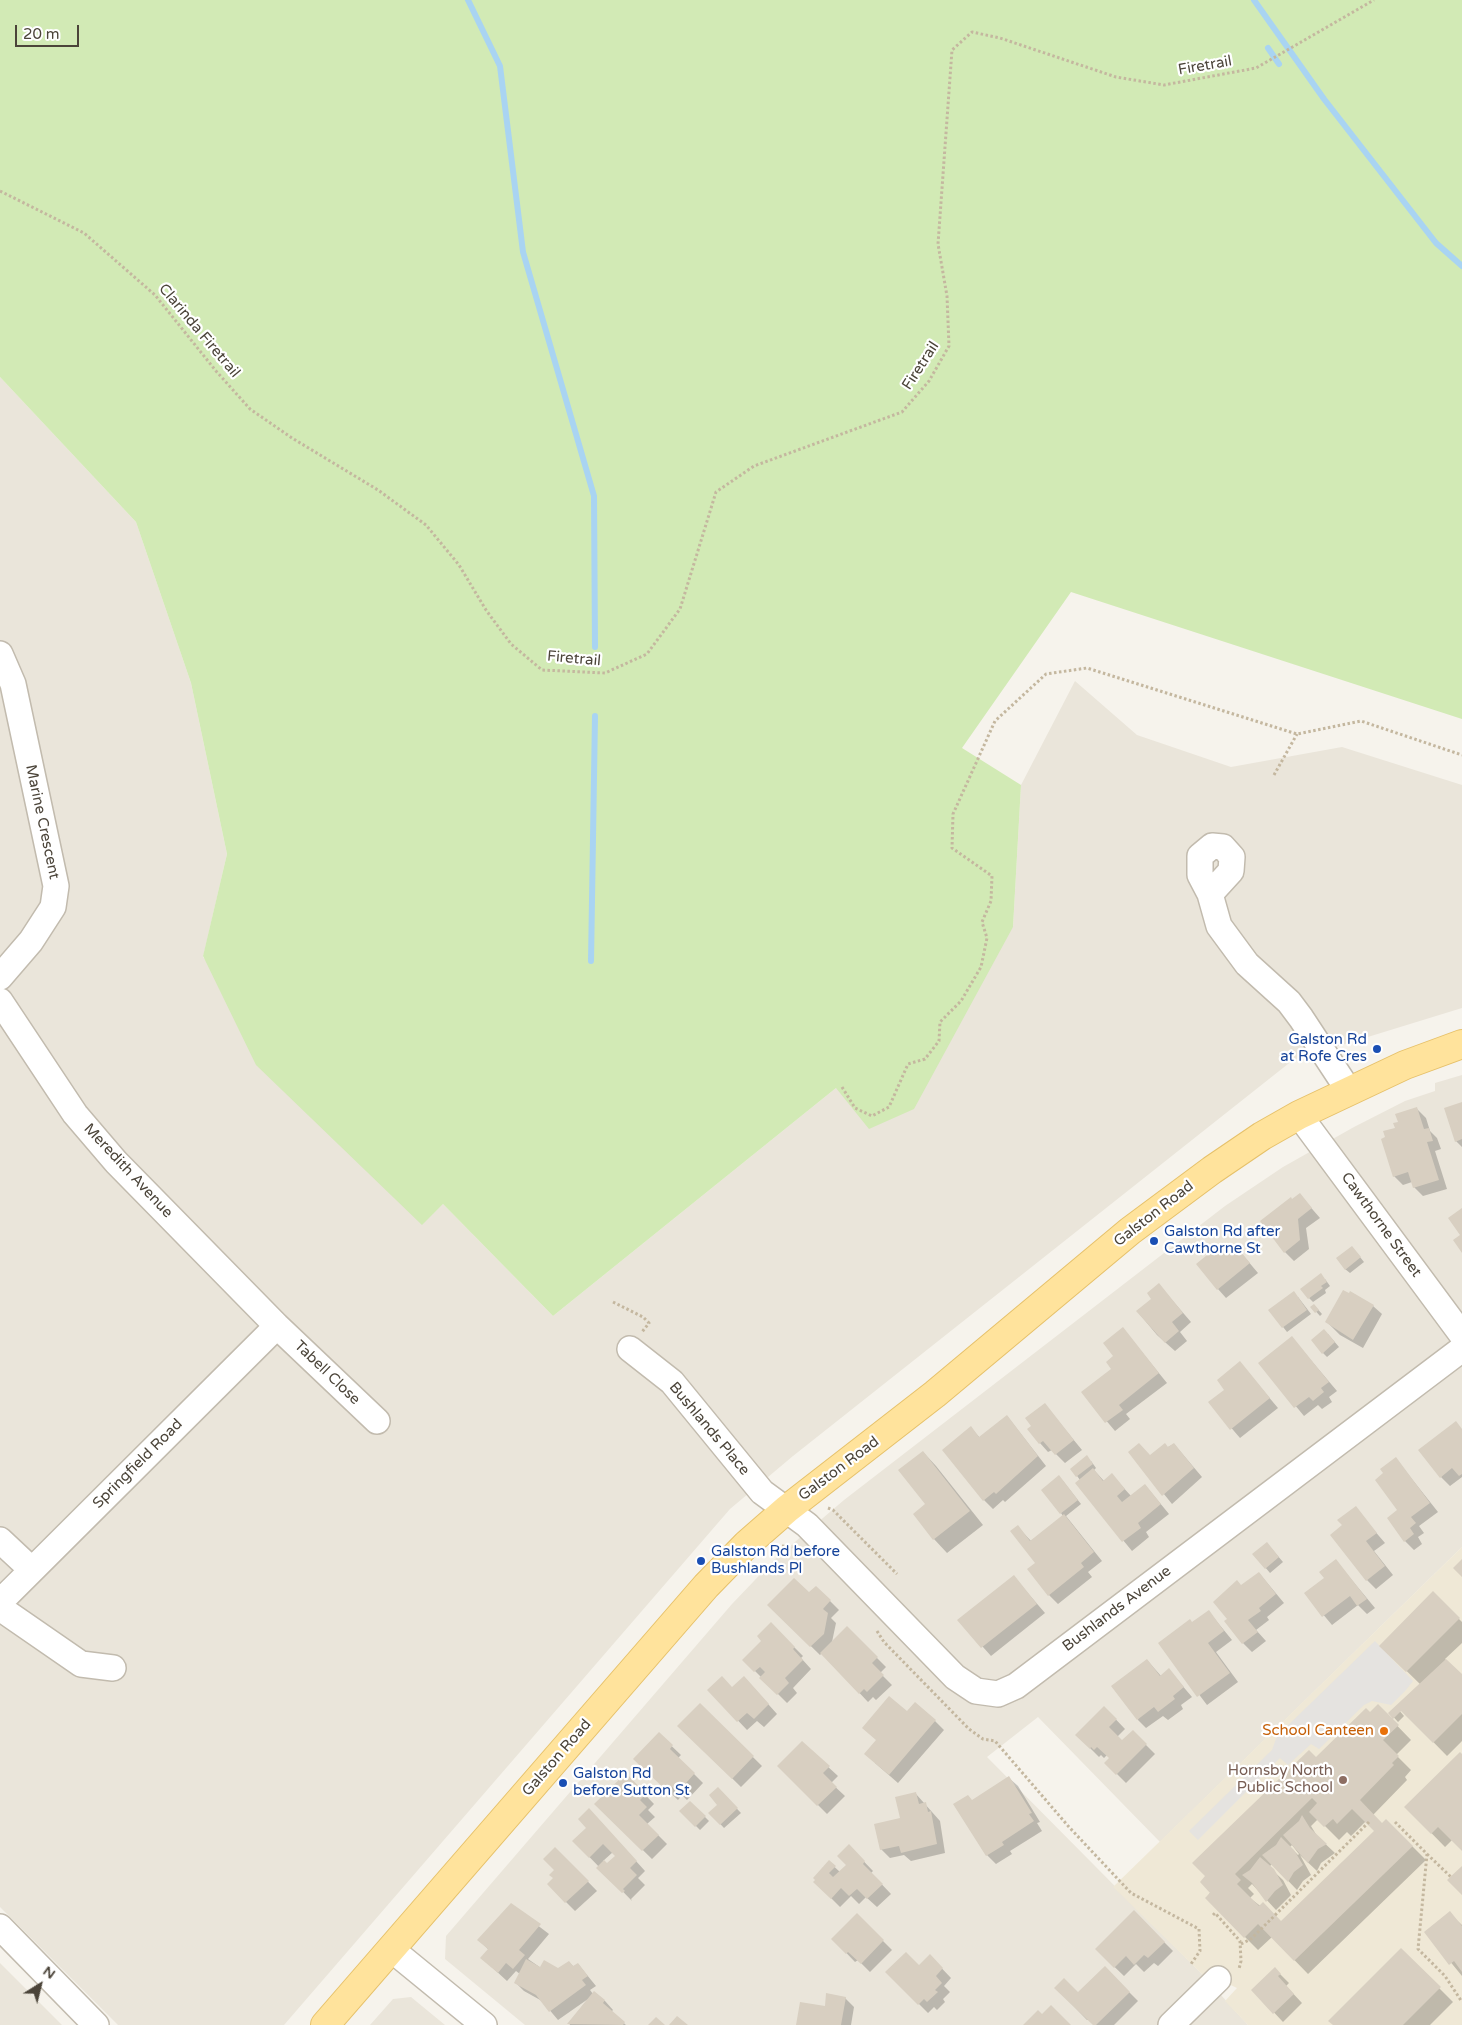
<!DOCTYPE html>
<style>
body{margin:0}
#map{position:relative;width:1462px;height:2025px;overflow:hidden;background:#f6f3ec;font-family:"Varela Round",sans-serif}
canvas{display:block}
.north{position:absolute;left:15px;top:1960px;width:50px;height:50px;-webkit-text-stroke:4px #fff;paint-order:stroke;rotate:36deg;font-size:14px;font-weight:700;line-height:20px;text-align:center;color:#4b4439}
.north::after{content:'';display:block;margin:auto;width:18px;height:22px;background:#4b4439;clip-path:polygon(50% 0,100% 100%,50% 72%,0 100%)}
.scale{position:absolute;left:15px;top:25px;width:64px;height:22px;box-sizing:border-box;border:2px solid #4b4439;border-top:0;padding-left:6px;font-size:15px;line-height:18px;white-space:nowrap;color:#4b4439;-webkit-text-stroke:4px #fff;paint-order:stroke}
</style>
<div id="map">
<canvas width="1462" height="2025"></canvas>
<div class="north">N</div>
<div class="scale">20 m</div>
</div>
<script>
const g = document.querySelector('canvas').getContext('2d');
g.lineJoin = 'round';
function fill(path, color) {
  g.fillStyle = color;
  g.fill(path, 'evenodd');
}
function poly(rows) {
  const path = new Path2D();
  for (const r of rows) {
    path.moveTo(r[0], r[1]);
    for (let i = 2; i < r.length; i += 2) path.lineTo(r[i], r[i + 1]);
  }
  return path;
}
function trace(path, color, width, dash) {
  g.strokeStyle = color;
  g.lineWidth = width;
  g.lineCap = dash ? 'butt' : 'round';
  g.setLineDash(dash || []);
  g.stroke(path);
}
function label(font, color, halo, rows, align = 'center') {
  g.font = font + ' "Varela Round",sans-serif';
  g.lineWidth = 4.5;
  g.setLineDash([]);
  g.textBaseline = 'middle';
  g.strokeStyle = halo;
  g.fillStyle = color;
  for (const [text, x, y, turn = 0] of rows) {
    g.save();
    g.translate(x, y);
    g.rotate((+turn || 0) * Math.PI / 180);
    g.textAlign = isNaN(turn) ? turn : align;
    if (halo) g.strokeText(text, 0, 0);
    g.fillText(text, 0, 0);
    g.restore();
  }
}
fill(poly([
 [0,377,136,522,191,683,227,854,203,957,422,1224,443,1204,553,1316,836,1088,1013,927,1021,785,1075,681,1137,735,1231,767,1342,747,1462,785,1462,1008,1293,1060,793,1456,730,1509,284,2025,118,2025,0,1907],
 [1462,1075,1462,1547,1160,1842,1038,1717,987,1757,1203,1975,1248,2025,525,2025,445,1959,446,1936,732,1604,775,1559,844,1500,1225,1206,1283,1167,1354,1127,1405,1101,1435,1091,1435,1083],
 [0,1963,62,2025,0,2025],
 [411,1997,445,2025,370,2025,393,1999]
]), '#eae5da');
fill(poly([
 [1462,1547,1462,2025,1248,2025,1225,2001,1237,1988,1218,1979,1208,1970,1203,1975,1113,1887]
]), '#efe8d6');
fill(poly([
 [0,0,1462,0,1462,719,1071,592,962,748,1021,785,1013,927,914,1109,869,1129,836,1088,553,1316,443,1204,422,1225,256,1065,203,956,227,854,191,683,136,522,0,377]
]), '#d2eab5');
fill(poly([
 [1375,1641,1413,1681,1406,1690,1391,1705,1372,1701,1364,1705,1319,1749,1311,1744,1288,1765,1280,1758,1198,1840,1189,1831,1272,1750,1277,1736]
]), '#e5e3e0');
fill(poly([
 [1462,1103,1462,1147,1456,1141],
 [1417,1109,1426,1118,1430,1131,1437,1138,1441,1149,1435,1151,1447,1189,1423,1196,1414,1187,1412,1182,1403,1185,1394,1176,1396,1128,1399,1123],
 [1300,1195,1320,1218,1306,1228,1309,1249,1294,1261,1285,1252,1293,1201],
 [1236,1247,1258,1273,1226,1298,1218,1289,1230,1252],
 [1356,1252,1364,1262,1350,1273,1345,1269],
 [1325,1279,1330,1286,1325,1290,1326,1293,1313,1302,1309,1298],
 [1159,1285,1191,1322,1180,1332,1187,1341,1175,1351,1157,1335,1137,1311,1153,1299],
 [1298,1297,1311,1314,1287,1332,1270,1310],
 [1314,1305,1322,1314,1320,1316,1312,1307],
 [1373,1306,1382,1314,1363,1348,1340,1335,1327,1322],
 [1123,1329,1167,1383,1126,1414,1130,1419,1115,1431,1083,1393,1113,1369],
 [1328,1334,1339,1347,1327,1357,1323,1353],
 [1292,1338,1337,1391,1329,1397,1332,1402,1322,1409,1318,1405,1304,1416,1260,1363],
 [1240,1363,1278,1408,1240,1438,1210,1403,1226,1390],
 [1045,1405,1082,1450,1065,1463,1052,1450,1048,1452,1040,1443,1033,1426],
 [1007,1416,1046,1466,1005,1502,1003,1500,993,1509,984,1500,971,1428,980,1438],
 [1462,1429,1462,1477,1450,1486,1441,1477],
 [1174,1444,1202,1477,1172,1504,1130,1452,1150,1456],
 [923,1452,936,1466,983,1525,947,1553,934,1539,927,1505],
 [1396,1459,1438,1512,1419,1526,1424,1533,1418,1537,1422,1544,1414,1550,1405,1541,1399,1510],
 [1091,1461,1096,1468,1094,1470,1104,1481,1112,1475,1131,1496,1145,1485,1169,1514,1146,1532,1149,1537,1132,1551,1076,1483,1080,1480,1072,1469],
 [1063,1481,1081,1504,1066,1516,1102,1561,1088,1572,1092,1577,1058,1604,1049,1595,1036,1563,1017,1526,1031,1541,1063,1516,1061,1513],
 [1355,1508,1385,1543,1374,1551,1393,1575,1376,1589,1367,1580,1344,1526],
 [1271,1548,1283,1562,1270,1573,1254,1554],
 [1336,1561,1375,1608,1367,1614,1358,1605,1332,1625,1306,1594,1325,1579],
 [1259,1573,1284,1603,1267,1617,1269,1620,1256,1630,1266,1641,1252,1652,1243,1643,1228,1619,1242,1586],
 [1014,1577,1045,1613,991,1656,959,1620],
 [816,1587,839,1610,831,1618,836,1623,832,1642,847,1628,886,1667,880,1673,892,1685,876,1700,873,1697,868,1702,822,1653,820,1655,769,1605,809,1594],
 [1433,1593,1462,1622,1462,1643,1445,1659,1462,1676,1462,1741,1447,1756,1400,1708,1398,1709,1404,1716,1398,1722,1390,1713,1421,1685,1381,1646],
 [1209,1612,1232,1640,1216,1652,1238,1682,1207,1705,1160,1643],
 [771,1624,803,1656,801,1658,811,1669,793,1688,797,1693,787,1703,744,1660,763,1641],
 [1147,1660,1161,1676,1169,1670,1192,1697,1181,1705,1183,1709,1168,1720,1163,1716,1146,1728,1138,1720],
 [744,1677,777,1714,764,1727,757,1721,747,1730,709,1690,733,1689],
 [700,1705,762,1766,741,1787,679,1726],
 [1378,1706,1411,1740,1396,1755,1411,1770,1405,1777,1407,1780,1373,1815,1382,1824,1386,1820,1426,1860,1308,1974,1272,1937,1258,1950,1206,1898,1316,1759],
 [1318,1819,1339,1840,1347,1832,1351,1836,1366,1821,1376,1831,1281,1922,1250,1898,1254,1894,1248,1888,1252,1884,1276,1910,1291,1895,1283,1880,1269,1867,1272,1864,1297,1890,1303,1881,1311,1875,1300,1855,1317,1871,1321,1863,1335,1853,1317,1836,1311,1826],
 [1292,1845,1299,1854,1298,1855,1290,1847],
 [1104,1707,1125,1729,1117,1737,1122,1742,1133,1732,1155,1754,1126,1783,1106,1763,1111,1758,1107,1755,1104,1758,1101,1755,1099,1757,1077,1735],
 [907,1713,935,1721,944,1730,898,1783,875,1763],
 [659,1734,681,1755,678,1758,703,1783,687,1800,682,1795,678,1800,635,1759],
 [802,1743,838,1776,831,1783,845,1796,827,1814,779,1766],
 [1462,1755,1462,1850,1452,1840,1445,1847,1406,1807],
 [626,1775,654,1804,648,1810,655,1817,647,1824,667,1844,652,1859,596,1804],
 [1009,1778,1018,1786,1040,1822,1037,1823,1042,1831,1010,1851,1012,1854,996,1864,987,1855,972,1801],
 [718,1789,741,1813,724,1828,710,1813,719,1805],
 [916,1794,940,1821,945,1853,911,1861,904,1855,890,1858,881,1849],
 [690,1802,709,1821,700,1830,681,1811],
 [598,1819,645,1871,638,1878,645,1885,631,1899,632,1901,574,1841],
 [613,1852,617,1856,607,1865,603,1861],
 [849,1846,873,1871,871,1873,891,1894,877,1907,866,1897,859,1904,851,1896,840,1907,815,1882,829,1862,840,1872,848,1865],
 [555,1848,597,1891,575,1911,548,1884,554,1878,556,1870],
 [511,1905,549,1934,528,1959,541,1968,558,1969,569,1962,574,1967,578,1964,596,1986,590,1990,593,1994,605,2001,613,2010,611,2012,626,2025,570,2025,569,2023,588,1999,558,2020,542,2001,524,1991,515,1982,520,1974,516,1971,507,1981,482,1958,489,1950,479,1940],
 [1134,1912,1173,1951,1158,1966,1154,1963,1144,1972,1136,1964,1124,1976,1096,1949],
 [1449,1913,1462,1925,1462,1976,1426,1932],
 [857,1915,892,1950,870,1972,858,1960,855,1962,833,1939],
 [1401,1950,1453,2002,1430,2025,1334,2025],
 [930,1956,951,1978,944,1986,950,1992,943,1999,945,2002,937,2010,934,2007,928,2013,887,1972,919,1967],
 [1105,1968,1138,2001,1114,2025,1095,2025,1090,2020,1087,2020,1056,1988,1078,1994],
 [1275,1969,1289,1983,1286,1986,1302,2003,1283,2022,1253,1990],
 [845,1998,854,2007,851,2025,797,2025]
]), '#0003');
trace(poly([
 [468,0,500,66,523,252,594,496,595,647],
 [1254,0,1324,99,1436,243,1462,266],
 [1268,48,1279,64],
 [591,961,595,716]
]), '#a9d4f2', 6);
fill(poly([
 [1462,1102,1462,1139,1455,1142,1444,1108],
 [1417,1107,1424,1129,1429,1128,1433,1141,1427,1142,1439,1180,1413,1188,1408,1172,1393,1177,1381,1139,1385,1137,1383,1131,1395,1128,1393,1123,1398,1122,1395,1114],
 [1300,1193,1312,1208,1298,1219,1300,1240,1284,1253,1260,1221,1291,1197,1292,1199],
 [1462,1208,1462,1253,1453,1240,1460,1235,1448,1218],
 [1222,1243,1229,1251,1236,1246,1250,1263,1217,1290,1196,1264],
 [1352,1246,1361,1257,1345,1270,1336,1258],
 [1321,1273,1327,1282,1321,1286,1323,1288,1308,1299,1300,1289],
 [1159,1283,1183,1313,1172,1322,1179,1331,1165,1343,1136,1311,1151,1299,1147,1293],
 [1343,1290,1349,1293,1350,1291,1374,1305,1353,1340,1325,1322],
 [1294,1291,1307,1310,1282,1328,1268,1310],
 [1314,1304,1319,1310,1315,1313,1310,1307],
 [1123,1327,1159,1373,1119,1405,1123,1410,1105,1423,1081,1392,1111,1369,1106,1362,1113,1356,1103,1343],
 [1324,1329,1335,1342,1322,1354,1311,1340],
 [1292,1336,1329,1382,1321,1388,1324,1392,1313,1401,1309,1397,1294,1408,1258,1363],
 [1240,1361,1270,1398,1230,1430,1208,1402,1224,1390,1217,1380],
 [1045,1403,1074,1440,1055,1455,1043,1441,1039,1444,1027,1429,1031,1426,1025,1418],
 [1007,1415,1038,1456,996,1494,994,1492,983,1501,942,1450,971,1426,979,1437],
 [1456,1421,1462,1429,1462,1474,1459,1476,1452,1468,1440,1478,1418,1450],
 [1139,1443,1150,1455,1165,1443,1168,1447,1174,1443,1194,1468,1162,1496,1128,1452],
 [923,1451,970,1511,933,1540,913,1514,925,1504,898,1470],
 [1087,1455,1093,1464,1076,1477,1070,1469],
 [1396,1457,1430,1503,1411,1517,1416,1523,1410,1528,1414,1534,1404,1542,1387,1518,1397,1510,1375,1480,1383,1473,1380,1469],
 [1093,1468,1103,1481,1112,1473,1125,1489,1117,1496,1122,1502,1145,1484,1161,1504,1138,1523,1141,1528,1122,1542,1075,1483],
 [1059,1475,1078,1500,1060,1514,1041,1490],
 [1356,1506,1377,1533,1366,1541,1385,1566,1366,1581,1330,1535,1342,1525,1337,1520],
 [1064,1514,1094,1552,1081,1563,1084,1567,1048,1596,1027,1569,1035,1563,1010,1531,1018,1525,1030,1541],
 [1267,1542,1279,1557,1265,1569,1252,1554],
 [1336,1559,1367,1599,1357,1606,1350,1596,1322,1617,1304,1593,1324,1578,1319,1572],
 [1462,1559,1462,1577,1453,1568],
 [1259,1572,1276,1594,1259,1608,1261,1611,1248,1620,1258,1632,1242,1644,1224,1621,1227,1619,1213,1602,1237,1580,1241,1585],
 [1014,1575,1037,1604,981,1648,957,1620],
 [794,1578,809,1592,816,1586,831,1600,823,1609,828,1613,824,1634,810,1647,767,1605],
 [1433,1591,1460,1618,1406,1672,1379,1646],
 [1209,1610,1224,1631,1208,1643,1230,1673,1197,1697,1158,1643,1190,1619,1192,1622],
 [771,1622,795,1647,793,1649,803,1660,785,1678,789,1683,777,1695,759,1678,765,1672,760,1667,754,1672,742,1660,761,1641,757,1636],
 [847,1626,878,1657,872,1663,884,1675,867,1692,864,1689,859,1694,820,1653],
 [1147,1659,1160,1676,1169,1668,1184,1687,1173,1696,1175,1699,1158,1712,1154,1707,1137,1720,1111,1686],
 [1446,1659,1462,1674,1462,1714,1433,1743,1401,1711,1393,1719,1388,1713],
 [722,1676,732,1687,744,1676,769,1704,754,1719,747,1713,737,1722,707,1690],
 [889,1696,907,1711,915,1702,936,1720,889,1775,864,1754,876,1740,862,1728],
 [700,1703,754,1756,732,1779,677,1726],
 [1378,1704,1399,1725,1383,1740,1399,1756,1392,1763,1394,1765,1360,1800,1382,1823,1386,1819,1413,1846,1294,1961,1258,1924,1244,1938,1205,1898,1210,1893,1200,1882,1205,1876,1192,1863,1309,1750,1316,1757,1366,1708,1370,1712],
 [1312,1798,1317,1803,1309,1812,1324,1827,1333,1819,1337,1824,1352,1809,1374,1831,1281,1921,1263,1902,1259,1906,1237,1884,1241,1880,1235,1874],
 [1104,1706,1117,1719,1109,1727,1122,1740,1133,1730,1147,1744,1116,1775,1104,1763,1109,1758,1097,1747,1094,1750,1091,1747,1090,1749,1075,1735],
 [659,1732,673,1745,670,1749,695,1773,678,1792,672,1787,668,1792,633,1759],
 [802,1741,830,1766,823,1773,837,1787,817,1806,777,1766],
 [1460,1752,1462,1754,1462,1851,1438,1827,1431,1834,1404,1807],
 [626,1773,646,1794,640,1800,647,1807,639,1815,659,1835,642,1851,594,1804],
 [1009,1776,1032,1813,1029,1814,1034,1821,1002,1842,1004,1845,986,1856,953,1804,968,1795,972,1800],
 [718,1787,738,1808,720,1825,708,1813,717,1805,709,1795],
 [916,1792,919,1804,926,1802,928,1812,931,1811,937,1844,901,1853,899,1846,880,1850,874,1824,900,1818,895,1797],
 [690,1801,706,1816,695,1827,679,1811],
 [589,1808,637,1861,630,1868,637,1875,623,1889,625,1891,622,1893,596,1868,604,1860,607,1863,615,1856,603,1844,589,1858,572,1841,586,1828,578,1819],
 [1302,1815,1310,1828,1327,1844,1318,1849,1308,1863,1283,1835,1299,1821],
 [1281,1837,1294,1850,1303,1865,1294,1872,1288,1882,1262,1855,1276,1845],
 [849,1844,865,1861,863,1864,883,1884,867,1899,857,1889,849,1896,841,1888,831,1899,813,1882,815,1880,813,1878,829,1860,836,1866,829,1873,833,1877,846,1865,837,1856],
 [555,1847,589,1881,565,1903,547,1884,553,1878,549,1875,554,1870,543,1859],
 [1260,1857,1274,1869,1283,1885,1275,1891,1266,1902,1252,1883,1242,1875,1250,1870],
 [1462,1866,1462,1895,1447,1880],
 [511,1903,541,1924,519,1950,525,1955,513,1969,506,1963,498,1973,480,1958,488,1949,477,1940],
 [1134,1910,1165,1942,1148,1958,1144,1955,1134,1965,1126,1956,1114,1968,1095,1949],
 [1450,1911,1462,1926,1462,1972,1454,1961,1449,1965,1424,1932],
 [857,1913,884,1940,861,1964,848,1952,846,1954,831,1939],
 [1401,1948,1441,1987,1403,2025,1333,2025,1328,2021],
 [906,1952,919,1965,930,1954,943,1968,936,1976,942,1983,935,1990,938,1992,927,2002,924,1999,918,2005,885,1972],
 [526,1959,540,1967,544,1960,558,1968,569,1961,573,1966,578,1963,588,1976,582,1980,586,1985,549,2012,536,1995,514,1983],
 [1105,1966,1130,1992,1096,2025,1093,2025,1054,1988,1064,1978,1078,1992],
 [1275,1967,1281,1974,1278,1976,1294,1994,1273,2014,1251,1990],
 [594,1991,605,2000,603,2003,625,2022,623,2025,567,2024],
 [826,1993,846,1997,841,2025,796,2025,800,2002,825,2006],
 [1051,2005,1071,2025,1023,2025,1038,2010,1042,2014],
 [677,2016,688,2025,669,2025],
 [656,2017,665,2025,648,2025]
]), '#d8cfc1');
const street = poly([
 [0,654,13,684,56,886,53,907,31,941,0,977],
 [1210,894,1231,871,1232,857,1223,847,1212,846,1200,856,1200,875,1210,894,1219,926,1247,964,1289,1002,1301,1018,1349,1091],
 [0,1001,75,1114,116,1162,277,1326,377,1421],
 [1299,1115,1462,1335],
 [630,1349,672,1382,762,1492,807,1525,955,1677,976,1691,998,1694,1016,1686,1462,1349],
 [0,1540,32,1570],
 [0,1602,277,1326],
 [0,1608,81,1664,113,1668],
 [0,1927,96,2025],
 [391,1949,484,2025],
 [1171,2025,1218,1979]
]);
const primary = poly([
 [325,2025,706,1586,747,1544,787,1509,935,1394,1130,1231,1212,1170,1262,1136,1299,1115,1405,1065,1462,1044]
]);
trace(street, '#c2bbae', 28);
trace(primary, '#e6c16a', 30);
trace(poly([
 [0,191,84,233,155,295,216,371,250,409,292,438,378,490,426,525,459,565,486,610,511,644,542,670,605,673,647,654,680,609,716,492,754,466,902,412,929,381,949,346,947,296,938,244,952,50,972,32,1000,38,1116,77,1164,85,1256,68,1374,0],
 [1274,775,1297,734],
 [842,1087,855,1108,872,1116,889,1107,908,1064,925,1059,939,1041,940,1022,961,1001,981,967,987,938,982,922,991,901,992,876,952,848,953,814,995,721,1046,674,1087,668,1297,734,1361,721,1462,755],
 [613,1302,643,1317,649,1323,642,1332],
 [828,1508,833,1510,897,1574],
 [782,1546,796,1547],
 [877,1631,884,1642,969,1729,983,1739,995,1741,1069,1827,1131,1893,1199,1929,1200,1951,1191,1964],
 [1395,1822,1427,1854,1418,1949,1445,1976,1462,2002],
 [1427,1854,1451,1877],
 [1213,1915,1215,1913,1240,1941,1241,1961,1239,1969],
 [1241,1944,1251,1939,1369,1822]
]), '#c4b79f', 3, [2.5, 2.5]);
trace(street, '#fff', 25);
trace(primary, '#ffe39c', 28);
for (const [x, y, r, color] of [
 [1377,1049,5,"#1a4fb4"],
 [1154,1241,5,"#1a4fb4"],
 [701,1561,5,"#1a4fb4"],
 [1384,1731,5,"#e8710a"],
 [1343,1780,5,"#8d6e63"],
 [563,1783,5,"#1a4fb4"]
]) {
  const dot = new Path2D();
  dot.arc(x, y, r, 0, 2 * Math.PI);
  g.fillStyle = color;
  g.fill(dot);
  trace(dot, '#fff', 2);
}
label('15px', '#4b4439', '#fff', [
 ["Firetrail",1205,66,-10],
 ["Clarinda Firetrail",199,331,50],
 ["Firetrail",921,366,-57],
 ["Firetrail",574,659,5],
 ["Marine Crescent",42,822,78],
 ["Meredith Avenue",128,1171,47],
 ["Galston Road",1154,1214,-38],
 ["Cawthorne Street",1381,1225,54],
 ["Tabell Close",327,1373,44],
 ["Bushlands Place",709,1429,50],
 ["Springfield Road",138,1464,-45],
 ["Galston Road",839,1469,-37],
 ["Bushlands Avenue",1117,1609,-37],
 ["Galston Road",557,1758,-49]
]);
label('15px', '#164399', '#fff', [
 ["Galston Rd",1367,1040,"right"],
 ["at Rofe Cres",1367,1057,"right"],
 ["Galston Rd after",1164,1232],
 ["Cawthorne St",1164,1249],
 ["Galston Rd before",711,1552],
 ["Bushlands Pl",711,1569],
 ["Galston Rd",573,1774],
 ["before Sutton St",573,1791]
], 'left');
label('15px', '#c56008', '#fff', [
 ["School Canteen",1374,1731]
], 'right');
label('15px', '#785e54', '#fff', [
 ["Hornsby North",1333,1771],
 ["Public School",1333,1788]
], 'right');
</script>
